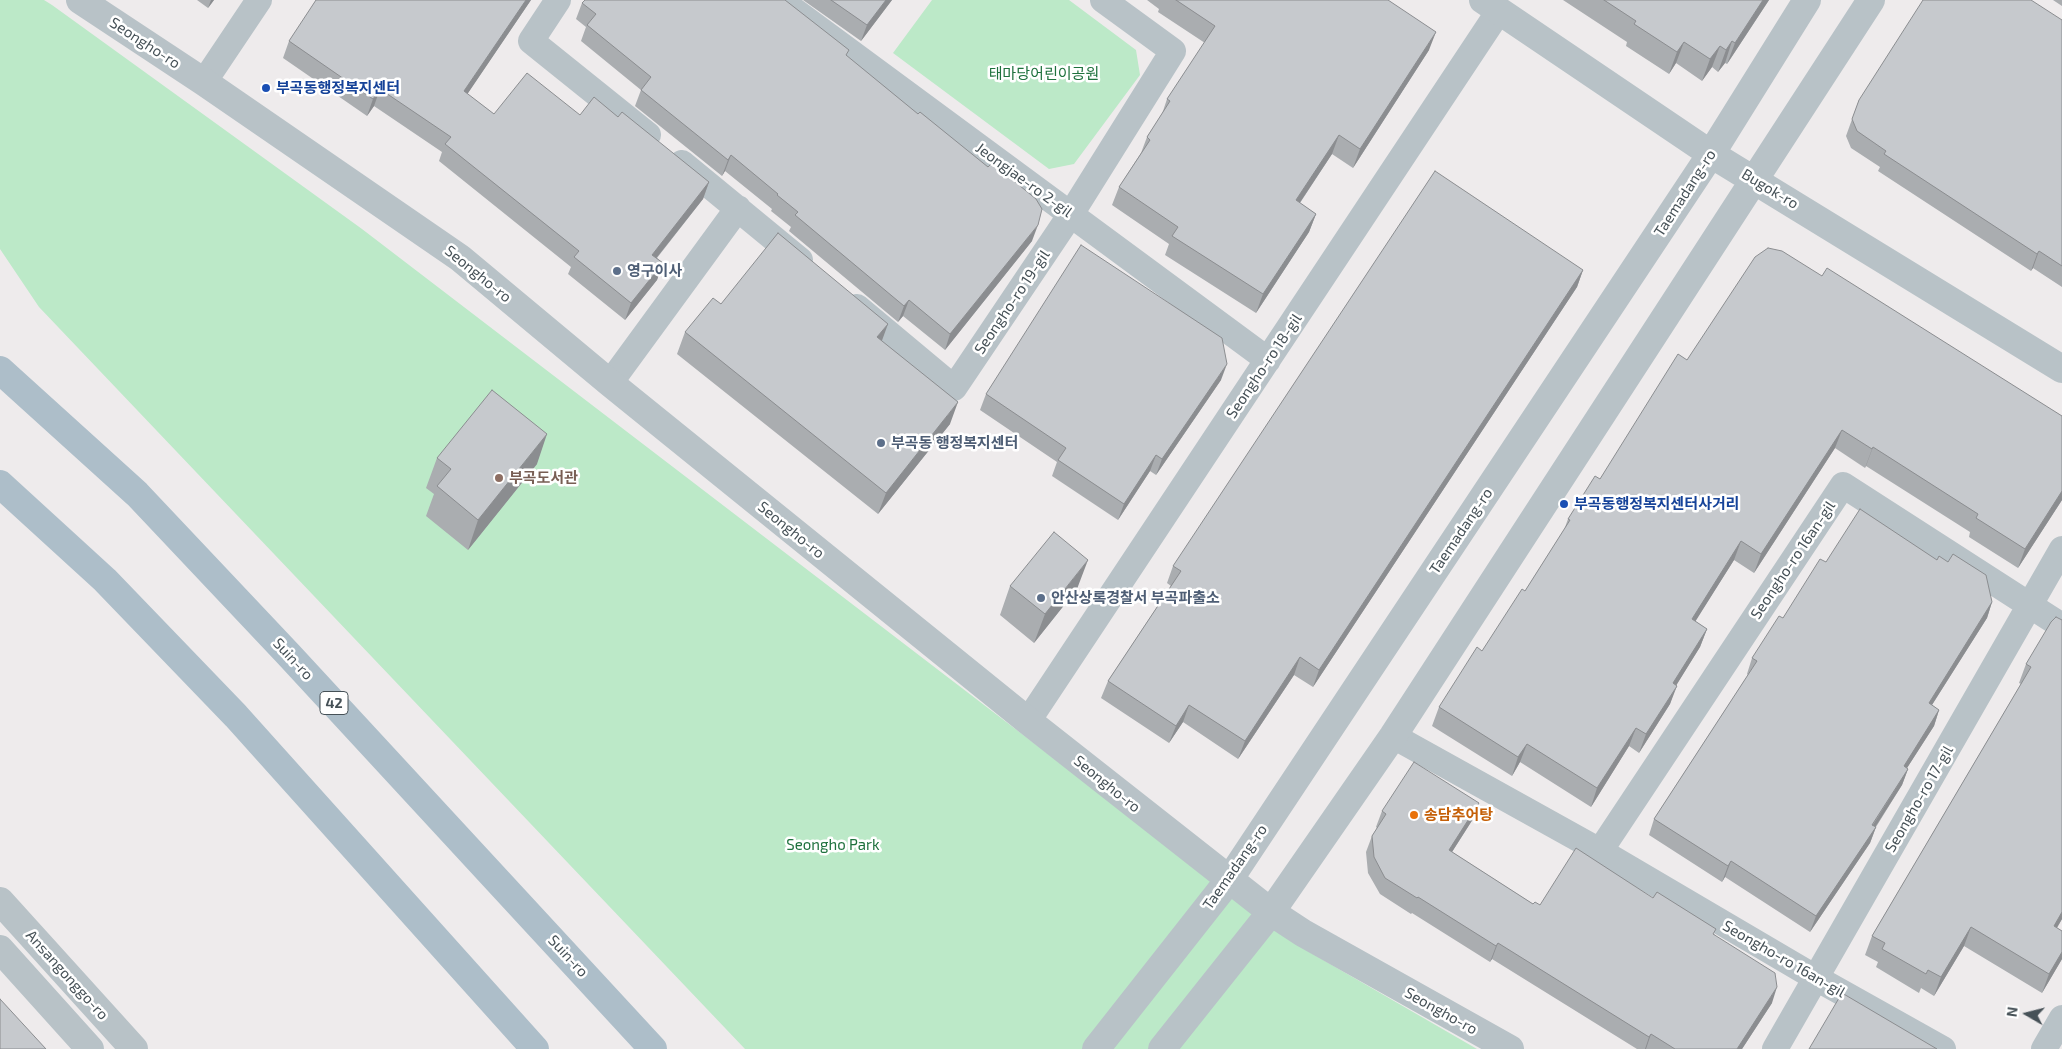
<!DOCTYPE html>
<meta charset="utf-8">
<style>
body{margin:0}
#map{position:relative;width:2062px;height:1049px;overflow:hidden;background:#eeebec;font-family:"Exo 2",sans-serif}
canvas{display:block}
.north{position:absolute;left:2002px;top:989px;width:50px;height:50px;-webkit-text-stroke:4px #fff;paint-order:stroke;rotate:278deg;font-size:14px;font-weight:700;line-height:20px;text-align:center;color:#465157}
.north::after{content:'';display:block;margin:auto;width:18px;height:22px;background:#465157;clip-path:polygon(50% 0,100% 100%,50% 72%,0 100%)}
</style>
<div id="map">
<canvas width="2062" height="1049"></canvas>
<div class="north">N</div>
</div>
<script>
const g = document.querySelector('canvas').getContext('2d');
g.lineJoin = 'round';
function fill(path, color) {
  g.fillStyle = color;
  g.fill(path, 'evenodd');
}
function poly(rows) {
  const path = new Path2D();
  for (const r of rows) {
    path.moveTo(r[0], r[1]);
    for (let i = 2; i < r.length; i += 2) path.lineTo(r[i], r[i + 1]);
  }
  return path;
}
function trace(path, color, width, dash) {
  g.strokeStyle = color;
  g.lineWidth = width;
  g.lineCap = dash ? 'butt' : 'round';
  g.setLineDash(dash || []);
  g.stroke(path);
}
function label(font, color, halo, rows, align = 'center') {
  g.font = font + ' "Exo 2","Noto Sans KR",sans-serif';
  g.lineWidth = 5;
  g.setLineDash([]);
  g.textBaseline = 'middle';
  g.strokeStyle = halo;
  g.fillStyle = color;
  for (const [text, x, y, turn = 0] of rows) {
    g.save();
    g.translate(x, y);
    g.rotate((+turn || 0) * Math.PI / 180);
    g.textAlign = isNaN(turn) ? turn : align;
    if (halo) g.strokeText(text, 0, 0);
    g.fillText(text, 0, 0);
    g.restore();
  }
}
fill(poly([
 [0,0,44,0,52,5,362,229,1299,946,1477,1049,745,1049,39,307,0,249],
 [932,0,1069,0,1136,50,1140,75,1074,164,1049,169,893,53]
]), '#bce9c8');
trace(poly([
 [558,0,531,41,648,135],
 [780,0,1268,360],
 [204,82,259,0],
 [682,163,800,260],
 [857,307,954,388,1071,214,1173,51,1103,0],
 [610,383,738,208],
 [1028,721,1499,11],
 [1393,736,1600,851,1816,978,1943,1049],
 [1600,851,1843,485,2062,626],
 [1775,1049,2062,549],
 [2044,1049,2062,1018]
]), '#b8c2c7', 26);
trace(poly([
 [80,0,204,82,460,258,610,383,1028,721,1271,912,1303,933,1510,1049],
 [1483,0,1711,154,2062,369],
 [0,901,134,1049],
 [0,949,90,1049],
 [1096,1049,1229,880,1711,154,1807,0],
 [1162,1049,1271,912,1393,736,1871,0]
]), '#b8c2c7', 28);
trace(poly([
 [0,370,137,494,289,655,653,1049],
 [0,484,105,580,236,716,535,1049]
]), '#adbec9', 28);
fill(poly([
 [197,0,214,0,208,8],
 [531,0,467,94,494,114,618,117,709,182,703,199,657,258,663,263,657,280,625,320,568,274,571,267,439,161,442,152,374,106,367,116,283,58,289,41],
 [803,0,892,0,861,41],
 [1147,0,1388,0,1429,50,1353,168,1332,154,1300,203,1316,214,1309,232,1256,313,1165,255,1169,244,1112,205,1119,187,1141,153,1147,137,1162,114,1167,99,1205,43,1158,12,1159,9],
 [1563,0,1769,0,1727,64,1725,63,1718,72,1712,67,1702,81,1676,63,1669,74,1626,46,1627,42],
 [2053,0,2062,0,2062,6],
 [582,3,847,56,1032,241,945,350,903,316,898,322,789,231,791,227,771,211,772,209,725,171,722,176,635,106,641,90,581,41,586,27,576,19],
 [2060,20,2062,20,2062,287,2033,268,2031,271,1878,171,1880,167,1851,148,1846,136,1859,100],
 [1583,270,1577,287,1313,687,1294,675,1238,759,1183,722,1169,743,1101,698,1108,681,1171,586,1167,583,1173,566],
 [1822,276,2062,416,2062,500,2018,568,1969,537,1970,532,1866,466,1865,468,1835,448,1754,573,1734,560,1695,621,1707,629,1700,647,1676,685,1670,704,1639,753,1629,746,1591,807,1520,762,1512,776,1432,726,1439,707,1482,651,1525,591,1564,530,1568,519,1600,479,1687,360],
 [721,304,882,341,950,424,878,514,677,354,685,332],
 [1221,380,1156,475,1150,471,1118,520,1052,476,1057,462,980,410,986,394],
 [437,458,537,464,468,550,426,516,434,494,426,488],
 [1826,562,1992,602,1987,618,1932,705,1939,710,1934,726,1907,768,1908,769,1902,785,1876,827,1870,843,1810,932,1725,877,1722,882,1649,835,1654,819,1748,675,1747,674,1752,658],
 [1010,586,1077,589,1034,643,1000,615],
 [2062,620,2062,919,2057,928,2062,931,2062,959,2042,993,1964,946,1934,996,1921,988,1919,993,1876,967,1878,962,1865,955,1872,936,2021,684,2019,683,2026,664],
 [1382,811,1473,819,1452,852,1533,904,1540,905,1653,898,1714,934,1772,1003,1742,1049,1637,1049,1492,959,1490,962,1412,913,1411,914,1380,894,1368,873,1366,852,1372,836,1377,828,1376,827]
]), '#aaadb0');
fill(poly([
 [211,0,214,0,208,8],
 [526,0,531,0,458,108,464,91],
 [886,0,892,0,861,41,867,25],
 [1763,0,1769,0,1727,64,1735,43],
 [1436,32,1429,50,1353,168,1360,149],
 [1732,41,1725,63,1718,72,1726,50],
 [1684,42,1676,63,1669,74,1677,52],
 [1720,46,1712,67,1702,81,1710,59],
 [380,89,374,106,367,116,373,99],
 [1339,135,1332,154,1289,219,1296,200],
 [731,155,725,171,722,176,728,160],
 [709,182,703,199,646,271,652,255],
 [1316,214,1309,232,1256,313,1263,294],
 [1038,225,1032,241,945,350,950,334],
 [2039,251,2033,268,2031,271,2037,254],
 [663,263,657,280,625,320,631,303],
 [1583,270,1577,287,1313,687,1319,670],
 [909,300,903,316,898,322,904,306],
 [888,324,880,346,877,337],
 [1227,364,1221,380,1156,475,1162,459],
 [958,402,950,424,878,514,886,493],
 [1842,430,1835,448,1754,573,1761,554],
 [547,434,537,464,468,550,478,520],
 [1873,447,1866,466,1865,468,1872,449],
 [1156,455,1150,471,1118,520,1124,504],
 [2062,491,2062,500,2018,568,2025,549],
 [1741,541,1734,560,1685,638,1692,619],
 [1088,560,1077,589,1034,643,1045,614],
 [1992,602,1987,618,1923,719,1929,703],
 [1707,629,1700,647,1666,702,1673,683],
 [1300,657,1294,675,1238,759,1245,741],
 [1677,686,1670,704,1639,753,1646,734],
 [1189,705,1183,722,1169,743,1176,726],
 [1939,710,1934,726,1898,782,1904,766],
 [1636,728,1629,746,1591,807,1597,788],
 [1527,744,1520,762,1512,776,1518,757],
 [1908,769,1902,785,1872,832,1876,827,1870,843,1810,932,1816,916],
 [1479,803,1473,819,1443,866,1449,850],
 [1731,861,1725,877,1722,882,1728,866],
 [2062,912,2062,919,2047,944,2054,926],
 [1971,927,1964,946,1934,996,1941,977],
 [1498,943,1492,959,1490,962,1496,946],
 [2062,952,2062,959,2042,993,2049,974],
 [1777,987,1772,1003,1742,1049,1737,1049],
 [1651,1034,1646,1049,1645,1049,1649,1037]
]), '#8b8d90');
const building = poly([
 [316,0,526,0,464,91,494,114,527,73,580,115,594,97,618,117,622,112,709,182,652,255,663,263,631,303,574,257,579,251,445,144,451,137,380,89,373,99,289,41,316,0],
 [585,0,785,0,849,50,846,55,918,114,920,112,988,167,992,163,1036,199,1042,209,1038,225,950,334,909,300,904,306,795,215,798,212,777,195,778,194,731,155,728,160,641,90,651,77,587,25,596,14,582,3,585,0],
 [831,0,886,0,867,25,831,0],
 [1176,0,1388,0,1436,32,1360,149,1339,135,1296,200,1316,214,1263,294,1172,236,1178,227,1119,187,1150,140,1147,137,1170,101,1167,99,1215,26,1176,0],
 [1604,0,1763,0,1735,43,1732,41,1726,50,1720,46,1710,59,1684,42,1677,52,1634,24,1636,21,1604,0],
 [1923,0,2031,0,2062,20,2062,266,2039,251,2037,254,1884,154,1886,151,1857,131,1852,119,1859,100,1923,0],
 [1435,171,1583,270,1319,670,1300,657,1245,741,1189,705,1176,726,1108,681,1181,571,1173,566,1435,171],
 [778,233,888,324,877,337,958,402,886,493,685,332,713,298,721,304,778,233],
 [1081,245,1222,338,1227,364,1162,459,1156,455,1124,504,1058,460,1066,448,986,394,1081,245],
 [1768,248,1782,251,1822,276,1827,268,2062,416,2062,491,2025,549,1976,518,1978,514,1873,447,1872,449,1842,430,1761,554,1741,541,1692,619,1707,629,1673,683,1677,686,1646,734,1636,728,1597,788,1527,744,1518,757,1439,707,1477,647,1482,651,1522,589,1525,591,1570,520,1568,519,1595,476,1600,479,1678,354,1687,360,1755,257,1768,248],
 [492,390,547,434,478,520,437,486,451,469,437,458,492,390],
 [1860,509,1937,560,1939,556,1948,562,1953,554,1986,575,1992,602,1929,703,1939,710,1904,766,1908,769,1872,825,1876,827,1816,916,1731,861,1728,866,1654,819,1757,661,1752,658,1779,616,1783,618,1820,559,1826,562,1860,509],
 [1054,532,1088,560,1045,614,1010,586,1054,532],
 [2056,617,2062,620,2062,912,2054,926,2062,931,2062,952,2049,974,1971,927,1941,977,1928,970,1926,974,1882,949,1885,943,1872,936,2031,667,2026,664,2051,622,2056,617],
 [1414,762,1479,803,1449,850,1533,904,1535,902,1540,905,1576,848,1653,898,1657,892,1716,929,1713,934,1775,973,1777,987,1737,1049,1675,1049,1651,1034,1649,1037,1498,943,1496,946,1418,897,1417,898,1385,878,1374,857,1372,836,1386,814,1382,811,1414,762],
 [1842,993,1937,1049,1809,1049,1842,993],
 [0,999,46,1049,0,1049,0,999]
]);
fill(building, '#c6c9cd');
trace(building, '#8b8d90', 1);
for (const [x, y, r, color] of [
 [266,88,5,"#1a4fb4"],
 [617,271,5,"#5c6f8a"],
 [881,443,5,"#5c6f8a"],
 [499,478,5,"#8d6e63"],
 [1564,504,5,"#1a4fb4"],
 [1041,598,5,"#5c6f8a"],
 [1414,815,5,"#e8710a"]
]) {
  const dot = new Path2D();
  dot.arc(x, y, r, 0, 2 * Math.PI);
  g.fillStyle = color;
  g.fill(dot);
  trace(dot, '#fff', 2);
}
for (const [x, y, w] of [
 [334,703,28]
]) {
  const box = new Path2D();
  box.roundRect(x - w / 2, y - 11.5, w, 23, 4);
  g.fillStyle = '#fff';
  g.fill(box);
  trace(box, '#465157', 1);
}
label('bold 14px', '#465157', null, [
 ["42",334,703]
]);
label('15px', '#465157', '#fff', [
 ["Seongho-ro",145,43,33],
 ["Jeongjae-ro 2-gil",1024,180,36],
 ["Bugok-ro",1770,189,31],
 ["Taemadang-ro",1685,193,-57],
 ["Seongho-ro",478,274,39],
 ["Seongho-ro 19-gil",1012,302,-56],
 ["Seongho-ro 18-gil",1264,366,-56],
 ["Seongho-ro",791,530,39],
 ["Taemadang-ro",1461,531,-56],
 ["Seongho-ro 16an-gil",1793,560,-56],
 ["Suin-ro",293,659,47],
 ["Seongho-ro",1107,784,39],
 ["Seongho-ro 17-gil",1919,799,-60],
 ["Taemadang-ro",1235,867,-55],
 ["Suin-ro",568,956,47],
 ["Seongho-ro 16an-gil",1784,959,30],
 ["Ansangonggo-ro",67,975,48],
 ["Seongho-ro",1441,1011,29]
]);
label('15px', '#1e713d', '#fff', [
 ["태마당어린이공원",1044,74],
 ["Seongho Park",833,845]
]);
label('bold 15px', '#164399', '#fff', [
 ["부곡동행정복지센터",276,88],
 ["부곡동행정복지센터사거리",1574,504]
], 'left');
label('bold 15px', '#4e5e75', '#fff', [
 ["영구이사",627,271],
 ["부곡동 행정복지센터",891,443],
 ["안산상록경찰서 부곡파출소",1051,598]
], 'left');
label('bold 15px', '#785e54', '#fff', [
 ["부곡도서관",509,478]
], 'left');
label('bold 15px', '#c56008', '#fff', [
 ["송담추어탕",1424,815]
], 'left');
</script>
